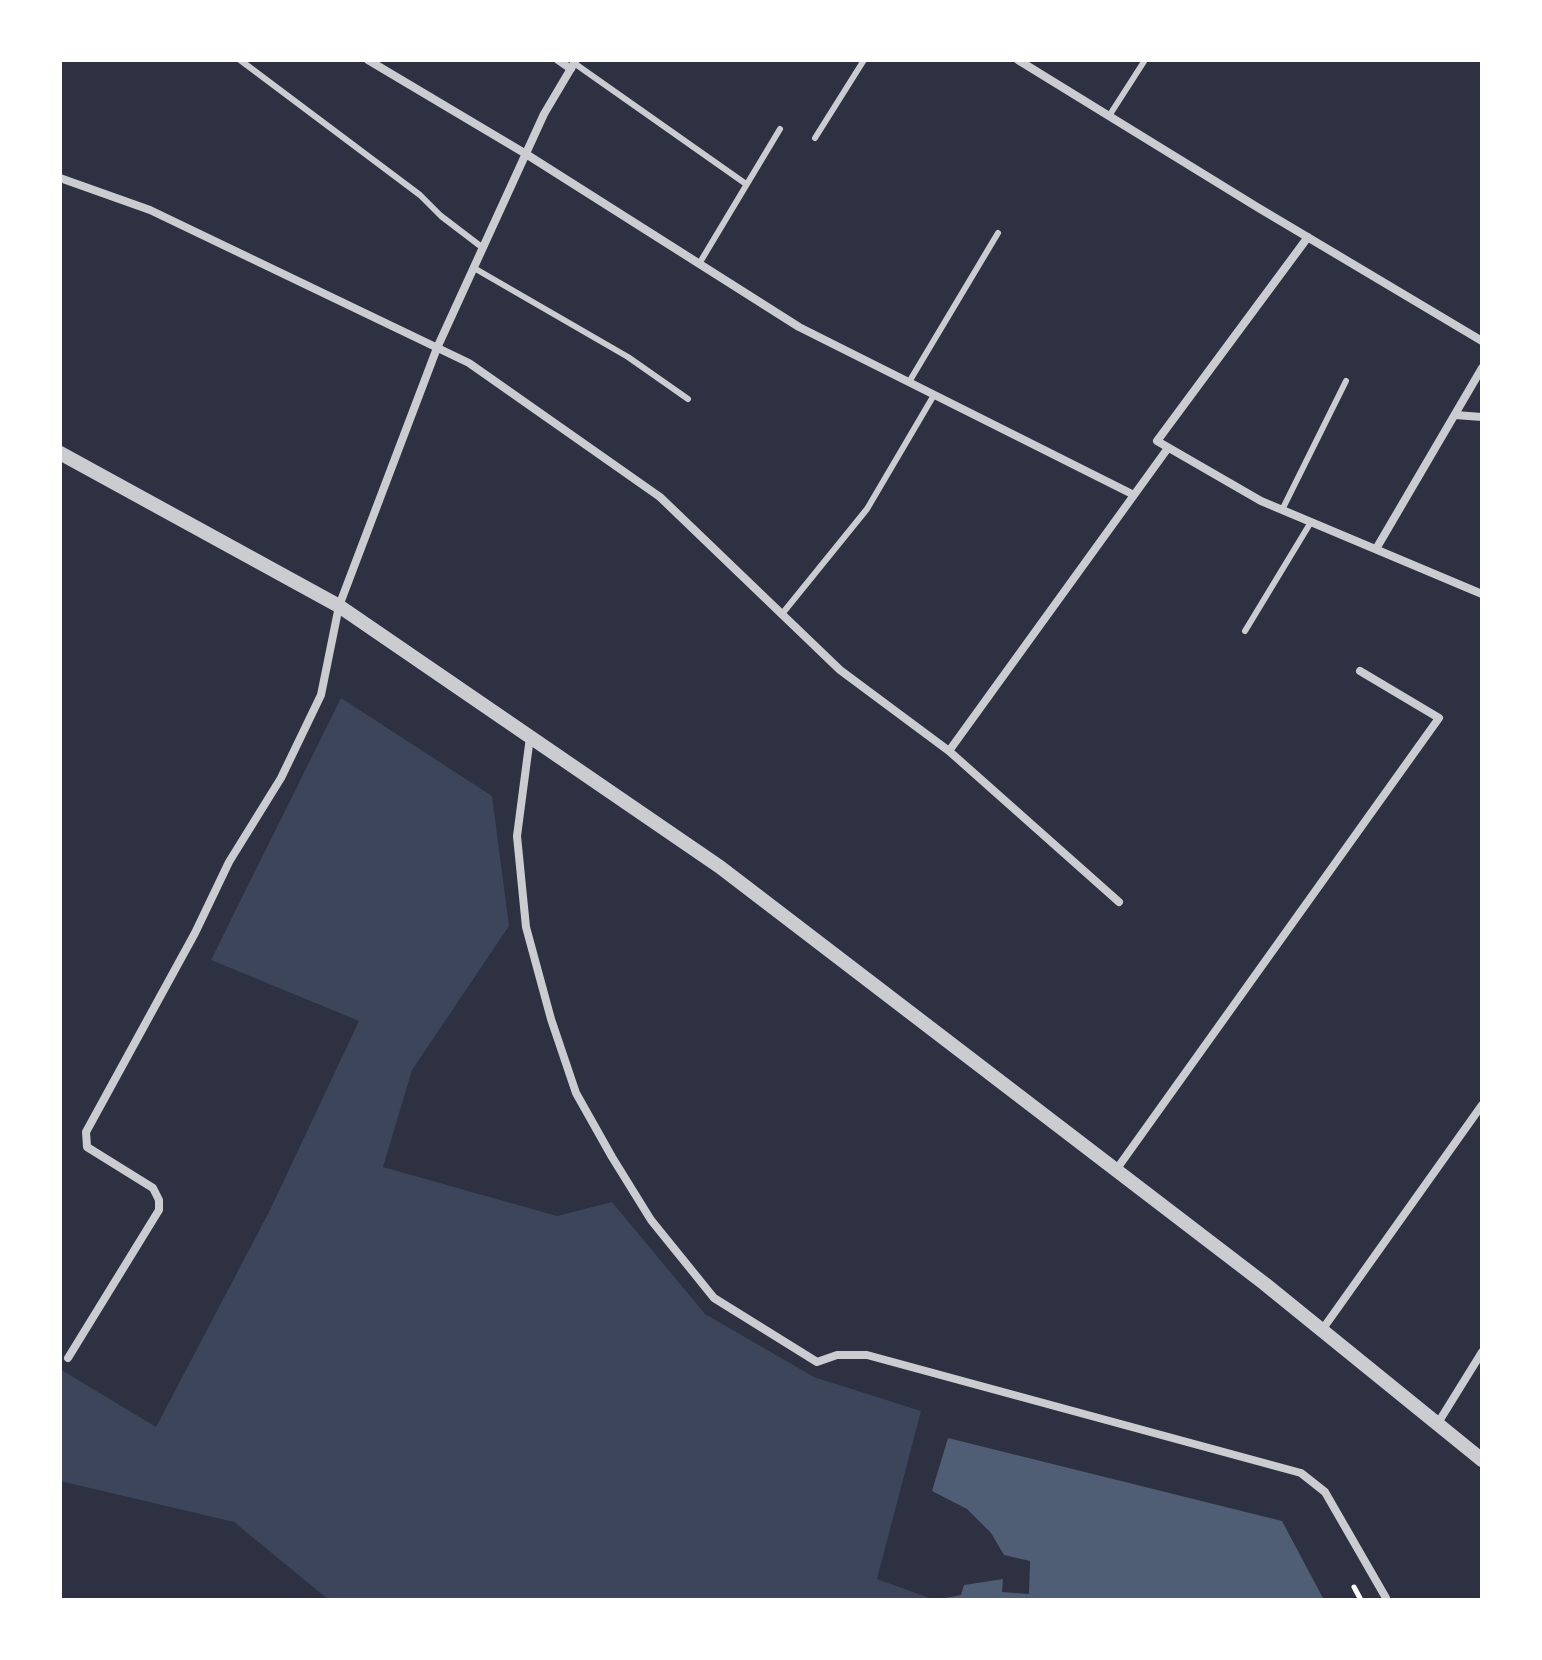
<!DOCTYPE html>
<style>
body{margin:0}
#map{position:relative;width:1542px;height:1660px;overflow:hidden;background:#2d3142;font-family:Roboto,sans-serif}
canvas{display:block}
.frame{position:absolute;inset:0;border:62px solid #fff;pointer-events:none}
</style>
<div id="map">
<canvas width="1542" height="1660"></canvas>
<div class="frame"></div>
</div>
<script>
const g = document.querySelector('canvas').getContext('2d');
g.lineJoin = 'round';
function fill(path, color) {
  g.fillStyle = color;
  g.fill(path, 'evenodd');
}
function poly(rows) {
  const path = new Path2D();
  for (const r of rows) {
    path.moveTo(r[0], r[1]);
    for (let i = 2; i < r.length; i += 2) path.lineTo(r[i], r[i + 1]);
  }
  return path;
}
function trace(path, color, width, dash) {
  g.strokeStyle = color;
  g.lineWidth = width;
  g.lineCap = dash ? 'butt' : 'round';
  g.setLineDash(dash || []);
  g.stroke(path);
}
fill(poly([
 [341,698,492,796,509,926,412,1070,383,1167,557,1216,612,1202,705,1314,814,1377,921,1411,877,1579,935,1600,329,1600,234,1522,60,1481,60,1369,156,1427,270,1210,359,1021,211,960]
]), '#3c4559');
fill(poly([
 [948,1438,1282,1521,1324,1600,935,1600,961,1595,964,1585,1003,1579,1002,1592,1029,1594,1030,1561,1004,1555,991,1533,967,1509,932,1491]
]), '#4f5d75');
trace(poly([
 [1354,1587,1361,1600]
]), '#fff', 5);
trace(poly([
 [240,60,420,195,441,216,483,248],
 [574,63,746,184],
 [1109,116,1145,60],
 [815,138,864,60],
 [699,264,780,129],
 [474,268,628,357,688,399],
 [909,382,998,233],
 [1282,510,1346,381],
 [782,614,867,509,934,395],
 [1245,631,1311,522]
]), '#caccd0', 6);
trace(poly([
 [368,60,526,154,799,327,1134,495],
 [558,60,571,69],
 [1018,60,1257,207,1482,341],
 [60,178,150,210,469,363,660,497,840,670,949,751,1168,448],
 [1308,237,1157,441,1261,501,1482,594],
 [1455,415,1482,417],
 [1376,549,1482,368],
 [530,737,517,836,526,927,551,1019,576,1093,612,1157,651,1220,714,1298,817,1362,837,1355,867,1355,1301,1473,1325,1492,1386,1598],
 [949,751,1119,902],
 [1116,1170,1439,718,1360,671],
 [1322,1330,1482,1105],
 [68,1358,159,1210,159,1200,153,1188,87,1147,86,1132,195,933,229,862,281,778,321,695,339,606,437,348,544,114,576,60],
 [1438,1423,1482,1352]
]), '#caccd0', 8);
trace(poly([
 [60,453,339,606,720,867,1265,1284,1482,1460]
]), '#caccd0', 14);
</script>
